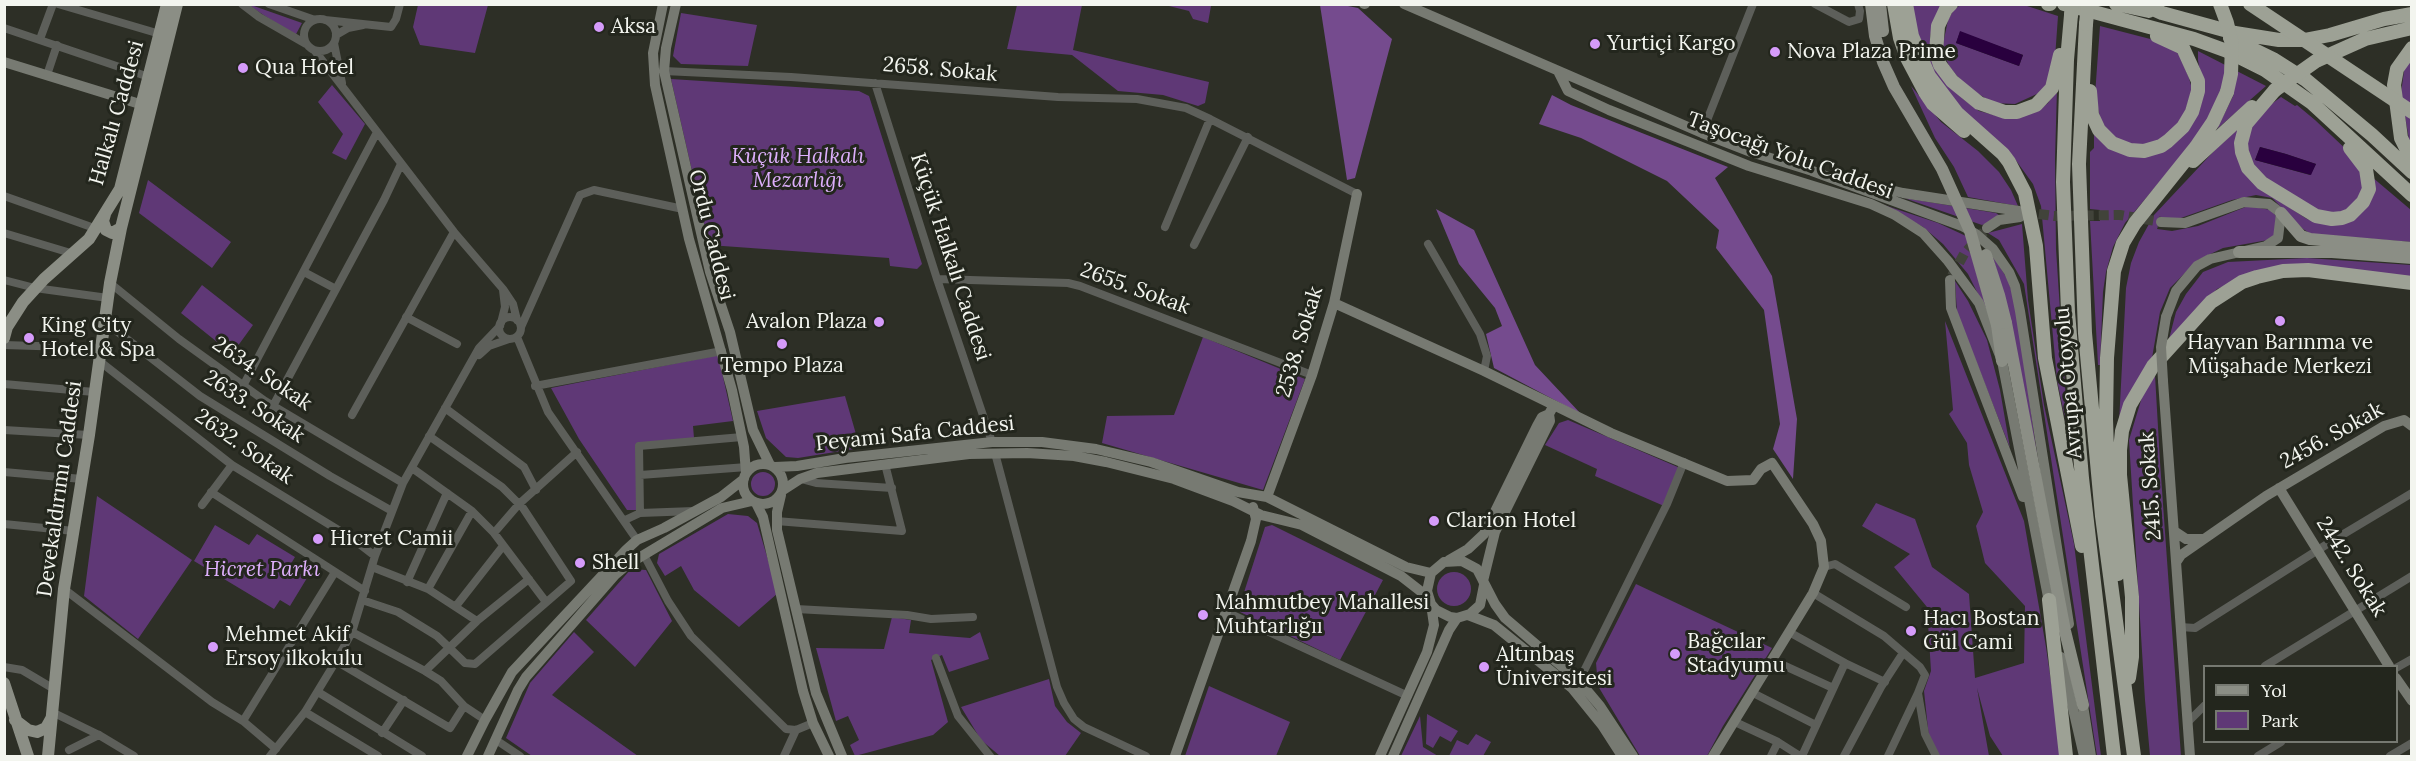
<!DOCTYPE html>
<meta charset="utf-8">
<style>
body{margin:0}
#map{position:relative;width:2416px;height:761px;overflow:hidden;background:#2d2f26;font-family:Lora,serif}
canvas{display:block}
.frame{position:absolute;inset:0;border:6px solid #f3f5ef;pointer-events:none}
.legend{position:absolute;left:2203px;top:665px;width:195px;height:78px;box-sizing:border-box;background:#23261d;border:2px solid #767971;margin:0;padding:8px 10px;list-style:none;font-size:18px;color:#f3f5ef}
.legend li{display:flex;align-items:center;gap:12px;height:30px}
.legend b{width:30px;border:2px solid #767971}
</style>
<div id="map">
<canvas width="2416" height="761"></canvas>
<div class="frame"></div>
<ul class="legend">
<li><b style="height:8px;background:#8b8e85"></b>Yol</li>
<li><b style="height:16px;background:#5f3876"></b>Park</li>
</ul>
</div>
<script>
const g = document.querySelector('canvas').getContext('2d');
g.lineJoin = 'round';
function fill(path, color) {
  g.fillStyle = color;
  g.fill(path, 'evenodd');
}
function poly(rows) {
  const path = new Path2D();
  for (const r of rows) {
    if (r.length === 3) {
      path.moveTo(r[0] + r[2], r[1]);
      path.arc(r[0], r[1], r[2], 0, 2 * Math.PI);
      continue;
    }
    path.moveTo(r[0], r[1]);
    for (let i = 2; i < r.length; i += 2) path.lineTo(r[i], r[i + 1]);
  }
  return path;
}
function trace(path, color, width, dash) {
  g.strokeStyle = color;
  g.lineWidth = width;
  g.lineCap = dash ? 'butt' : 'round';
  g.setLineDash(dash || []);
  g.stroke(path);
}
function label(font, color, halo, rows, align = 'center') {
  g.font = font + ' Lora,serif';
  g.lineWidth = 6;
  g.setLineDash([]);
  g.textBaseline = 'middle';
  g.strokeStyle = halo;
  g.fillStyle = color;
  for (const [text, x, y, turn = 0] of rows) {
    g.save();
    g.translate(x, y);
    g.rotate((+turn || 0) * Math.PI / 180);
    g.textAlign = isNaN(turn) ? turn : align;
    if (halo) g.strokeText(text, 0, 0);
    g.fillText(text, 0, 0);
    g.restore();
  }
}
fill(poly([
 [1205,4,1211,6,1208,23,1193,19,1189,11,1165,5],
 [251,5,302,23,295,36,250,6],
 [418,5,488,5,475,53,420,45,413,27],
 [1017,5,1082,5,1073,50,1209,82,1205,103,1198,106,1163,95,1118,91,1072,55,1007,49],
 [1912,5,1943,5,1934,20,1930,37,1930,54,1963,99,1979,111,2009,119,2038,111,2048,103,2057,89,2055,159,2056,249,2066,402,2073,458,2057,380,2041,206,2033,184,2012,155,1956,104,1942,86,1928,61,1917,34],
 [1960,5,2024,5,2058,16,2055,58,2048,83,2039,93,2015,104,1993,103,1969,88,1957,76,1949,66,1942,49,1948,20,1953,11],
 [1960,32,2023,55,2019,66,1956,43],
 [681,13,757,25,748,66,681,64,673,56],
 [2100,26,2158,41,2174,49,2180,56,2189,78,2192,89,2184,116,2168,136,2150,145,2131,145,2113,137,2101,122,2095,95],
 [2198,51,2266,86,2217,129,2234,94,2222,87,2207,121,2183,154,2125,223,2113,247,2106,272,2103,292,2100,365,2098,365,2090,221,2100,221,2100,210,2090,209,2090,152,2094,148,2094,132,2106,144,2168,148,2202,84,2198,60],
 [2411,56,2411,151,2401,93,2405,64],
 [671,79,859,91,869,96,922,264,917,269,890,266,889,258,709,245],
 [332,85,365,124,346,160,332,153,343,134,318,102],
 [1911,86,1941,122,1978,151,1999,172,2011,190,2018,206,1968,197,1954,167,1935,138],
 [2281,97,2295,106,2297,105,2315,120,2350,153,2365,181,2356,205,2339,214,2320,212,2281,191,2252,165,2246,140,2250,126,2262,111],
 [2260,147,2286,154,2316,164,2310,175,2255,160],
 [2239,128,2237,137,2273,197,2307,219,2328,225,2349,220,2372,177,2411,210,2411,242,2311,234,2303,229,2272,198,2256,195,2232,200,2178,219,2161,219,2157,229,2172,231,2198,226,2248,206,2271,210,2276,216,2275,236,2268,240,2223,248,2198,260,2170,288,2160,312,2152,358,2119,423,2126,288,2131,263,2139,242,2154,215,2215,150],
 [148,180,231,242,212,268,139,213],
 [1904,198,1996,213,2002,217,1982,225],
 [1881,204,1938,223,1966,236,1988,314,1968,274,1943,244,1923,227],
 [2022,224,2028,300,2044,405,2074,544,2101,756,2097,756,2024,284,1999,240,1988,233],
 [1992,254,2008,280,2016,304,2038,462,2009,314],
 [2307,258,2411,265,2411,278,2254,273,2217,289,2169,339,2176,312,2186,294,2203,272,2228,262],
 [1955,281,1968,301,1987,340,2000,390,2010,448,1957,313],
 [202,285,253,325,232,354,181,313],
 [1945,321,2024,521,2046,647,2062,756,2003,756,1990,736,1977,688,1989,756,1939,756,1929,738,1924,691,1931,671,1927,607,1894,567,1910,554,1862,526,1876,503,1915,519,1932,567,1969,594,1975,678,2024,663,2025,606,1985,563,1976,526,1983,512,1969,465,1967,443,1949,414,1953,410],
 [1203,337,1305,379,1263,490,1102,443,1107,416,1174,415],
 [718,355,733,421,693,426,694,438,637,444,637,510,627,510,579,439,551,388],
 [2155,375,2160,462,2181,756,2150,756,2145,700,2129,440,2142,397],
 [845,396,860,448,798,458,786,457,766,438,757,411],
 [1568,420,1680,468,1664,506,1595,476,1597,469,1545,445,1559,423],
 [763,484,12],
 [97,496,192,560,138,639,84,596],
 [728,514,748,516,757,523,778,593,739,627,694,590,681,566,665,576,657,563,659,554],
 [215,525,249,545,257,534,295,557,289,567,307,578,290,606,280,600,274,609,194,561],
 [1272,525,1383,580,1340,660,1238,611,1265,527],
 [631,569,646,570,672,621,635,667,586,620],
 [1454,589,17],
 [1636,584,1772,648,1723,726,1707,756,1640,756,1598,686,1596,663],
 [892,617,911,620,909,633,970,638,980,632,989,659,949,672,942,655,931,660,948,722,933,735,855,756,850,745,859,740,848,716,836,721,816,648,884,649],
 [574,632,594,652,552,695,638,756,532,756,506,738,530,683],
 [1049,679,1055,706,1067,722,1081,733,1065,756,1000,756,981,740,961,707],
 [1209,686,1290,722,1276,756,1185,756],
 [1427,714,1458,731,1451,742,1440,736,1433,748,1426,744],
 [1420,716,1423,747,1438,756,1401,756],
 [1476,734,1491,742,1483,756,1449,756,1457,740,1468,745]
]), '#5f3876');
fill(poly([
 [1320,5,1343,5,1358,8,1392,39,1355,178,1347,180],
 [1552,95,1571,105,1728,167,1715,178,1772,276,1797,419,1793,479,1773,449,1780,424,1764,310,1716,248,1719,230,1667,181,1581,138,1539,124],
 [1436,209,1474,230,1535,365,1581,414,1494,368,1486,334,1502,326,1495,308,1459,264]
]), '#754b8e');
fill(poly([
 [1960,31,2023,55,2019,66,1956,43],
 [2260,147,2286,154,2316,164,2311,175,2255,160]
]), '#29003e');
trace(poly([
 [2024,212,2054,216,2120,215,2161,222],
 [1952,276,1964,254,1987,228]
]), '#41433a', 10, [10, 5]);
trace(poly([
 [58,4,160,34],
 [242,4,259,17,306,44],
 [269,4,315,20],
 [1815,4,1849,22,1859,19,1860,11,1858,4],
 [320,35,16],
 [325,20,391,27,396,19,400,4],
 [4,28,149,77],
 [336,35,348,28,363,25],
 [40,39,53,4],
 [334,43,342,83],
 [315,51,454,232,503,289,513,304,517,320],
 [664,71,791,77,1058,97,1137,99,1186,108,1210,119],
 [47,75,57,45],
 [875,83,937,279,992,442],
 [1702,133,1753,4],
 [4,196,97,229],
 [1165,227,1210,119,1357,194],
 [4,233,74,254],
 [1428,244,1480,334,1487,356,1484,371],
 [1194,245,1248,137],
 [304,272,336,289],
 [937,279,1068,283,1080,286,1312,375],
 [4,280,35,288,108,298],
 [110,283,179,339,265,401,403,483],
 [406,317,457,344],
 [510,328,11],
 [105,322,200,396,330,476,392,511],
 [501,323,505,307,503,290],
 [521,327,580,195,594,190,683,209],
 [517,337,548,412,637,540],
 [4,345,100,348],
 [479,355,489,346,509,339],
 [98,360,232,465,353,539,375,556],
 [4,384,94,392],
 [243,386,376,134],
 [535,386,722,351],
 [273,406,384,200,401,164],
 [445,408,524,467,536,490],
 [352,415,454,232],
 [4,430,89,435],
 [995,453,1057,687,1064,703,1074,719,1084,727,1146,756],
 [412,468,472,511,494,533,546,602],
 [4,472,82,479],
 [640,475,747,467],
 [801,479,816,483,892,488],
 [211,492,365,591],
 [202,505,232,465],
 [640,513,639,446,742,437],
 [625,520,640,513,694,511],
 [776,521,902,531,885,464],
 [4,524,74,531],
 [494,533,519,504,577,452],
 [644,555,668,601,691,636,786,729,796,730,813,723],
 [372,567,428,589,477,621],
 [1824,567,1835,564,1906,607],
 [407,582,447,493],
 [64,589,212,702,243,721,276,749],
 [428,589,472,511],
 [1813,593,1884,636,1920,667,1925,675,1918,693],
 [362,600,398,612,437,636,465,663,475,664,571,581,523,508,502,487,429,436],
 [456,606,503,546],
 [796,609,907,615,931,619,973,617],
 [1226,612,1408,696],
 [2180,627,2195,628,2332,541,2412,493],
 [352,632,425,671,477,621,529,579],
 [1789,632,1845,663,1885,682],
 [936,658,958,716,990,756],
 [1772,660,1833,688],
 [336,661,450,728,464,706,485,720],
 [2265,666,2412,576],
 [4,667,22,670,54,689],
 [2396,668,2412,659],
 [425,671,441,681,464,706],
 [1578,683,1667,504,1684,462],
 [318,692,422,756],
 [1753,693,1816,725],
 [52,712,99,735,134,756],
 [305,712,378,756],
 [243,721,335,572],
 [1735,722,1778,742,1800,756],
 [2188,722,2204,706],
 [382,733,404,700],
 [496,740,520,756],
 [69,750,99,735],
 [270,756,305,712,336,661,352,632,375,556,403,483,479,348,500,326],
 [784,756,796,730],
 [1771,756,1778,742],
 [1802,756,1845,663],
 [1844,756,1881,687,1903,653],
 [1888,756,1918,693,1925,734,1936,756],
 [2258,756,2281,742],
 [2390,756,2412,743]
]), '#5d5f5a', 8);
trace(poly([
 [663,4,653,53,655,85,689,239,732,390,744,447,746,473],
 [676,4,666,48,664,71,710,272,730,332,753,430,770,465],
 [1364,4,1365,4],
 [1404,4,1702,133,1751,152,1819,173],
 [4,62,143,105],
 [1558,71,1568,91,1609,110,1749,166,1871,204,1895,215,1923,233,1948,261,1979,303,2002,361,2050,607],
 [1812,171,1962,226,1976,234,1993,249,2009,272,2015,286,2020,311,2069,624],
 [1857,182,1903,193,2019,211],
 [2161,222,2185,223,2244,202,2269,204,2281,213,2278,238,2266,246,2210,259,2197,266,2176,291,2166,317],
 [1987,228,1999,220,2020,217],
 [1950,280,1951,308,2023,497],
 [1334,303,1484,371,1611,433,1727,481,1753,480,1761,469,1772,463,1813,524,1821,541,1824,567,1813,593,1713,756],
 [2163,381,2190,756],
 [763,484,20],
 [775,467,797,466,845,458,992,442,1042,442,1096,449,1151,462,1238,492,1267,497,1406,567,1431,573],
 [2279,488,2389,666],
 [783,490,800,479,817,473,969,454,1027,453,1074,456,1106,462,1174,479,1233,501,1261,515,1302,525,1401,576,1428,597],
 [781,495,777,512,777,530,816,693,842,756],
 [1267,497,1312,375,1334,303,1357,194],
 [756,503,763,517,803,691,813,723,829,756],
 [2174,531,2186,539,2204,539],
 [1449,560,1468,549,1484,534,1537,426,1542,417,1549,414],
 [2177,561,2181,555,2266,496,2384,426,2404,420,2412,426],
 [1483,581,1495,532,1550,421,1549,414,1554,405],
 [1484,585,1480,605,1470,614,1457,618,1450,617,1436,610,1431,604,1427,591,1431,573,1444,562,1462,561,1477,569,1495,604,1505,618,1579,681,1600,706,1633,756],
 [1468,615,1494,625,1572,688,1602,725,1622,756],
 [2061,657,2084,756],
 [2396,678,2412,701],
 [2082,699,2091,756],
 [467,756,485,720,512,672,626,550,637,540,664,528,721,497,744,479],
 [488,756,518,690,526,677,615,575,627,565,722,508,752,501],
 [1175,756,1251,541,1256,519,1253,507],
 [1380,756,1427,652,1434,625,1431,604],
 [1393,756,1449,630,1457,618]
]), '#777a72', 10);
trace(poly([
 [2281,213,2301,236,2310,239,2412,248],
 [105,214,103,221,106,230,112,233,121,228],
 [2239,252,2332,252,2412,258],
 [2006,323,2065,631,2083,705],
 [1997,325,2002,361],
 [4,338,7,327,23,302,44,279,89,239,120,189,167,4],
 [4,683,28,756],
 [15,720,28,730,37,732,46,728,51,719],
 [48,756,64,589,89,435,110,283,121,228,177,4]
]), '#8b8e85', 12);
trace(poly([
 [1894,4,1900,38,1907,58,1925,92,1933,104,1964,131],
 [1906,4,1912,36,1929,76,1957,113,2003,154,2009,162,2025,193,2036,246,2045,358,2082,546],
 [1951,4,1946,9,1938,26,1936,53,1940,65,1952,81,1979,103,2005,112,2017,112,2036,105,2052,88,2060,55],
 [2048,4,2050,4],
 [2064,4,2194,39,2227,51,2265,70,2312,103,2412,195],
 [2116,4,2149,11],
 [2142,4,2162,13,2235,33,2279,40,2304,40,2330,35,2384,19,2412,14],
 [2071,15,2067,60,2063,182,2068,312,2082,478,2114,756],
 [2086,24,2079,164,2085,333,2102,516,2134,756],
 [2230,38,2273,59,2306,80,2372,135,2412,172],
 [2412,48,2397,69,2394,85,2401,138,2412,160],
 [2318,60,2365,39,2412,28],
 [2275,90,2246,124,2241,143,2242,152,2248,168,2262,183,2316,216,2332,219,2342,218,2350,215,2363,202,2369,189,2366,169,2350,148],
 [2090,91,2092,115,2099,130,2112,143,2130,150,2144,151,2161,146,2168,141,2183,127,2192,112,2198,91,2198,81,2183,48,2157,36],
 [2193,161,2252,107],
 [2118,574,2108,482,2106,419,2107,358,2114,271,2123,243,2135,223,2196,147,2213,122,2227,92],
 [2049,600,2066,756],
 [2129,678,2132,657,2132,597,2120,475,2120,450,2122,431,2130,405,2153,366,2211,302,2242,282,2257,277,2283,271,2308,270,2412,283]
]), '#9da195', 14);
trace(poly([
 [2163,381,2161,347,2166,317]
]), '#777a72', 10);
trace(poly([
 [1871,4,1875,36,1883,62,1894,87,1942,169,1970,231,1997,325],
 [1880,4,1883,31],
 [1986,255,1999,295,2006,323]
]), '#8b8e85', 12);
trace(poly([
 [2220,4,2227,23,2232,44,2231,74,2227,92],
 [2250,4,2412,112],
 [2071,15,2072,4],
 [2086,24,2088,4],
 [2275,90,2316,61]
]), '#9da195', 14);
for (const [x, y, r, color] of [
 [599,27,6,"#d59bfa"],
 [1595,44,6,"#d59bfa"],
 [1775,52,6,"#d59bfa"],
 [243,68,6,"#d59bfa"],
 [2280,321,6,"#d59bfa"],
 [879,322,6,"#d59bfa"],
 [29,338,6,"#d59bfa"],
 [782,344,6,"#d59bfa"],
 [1434,521,6,"#d59bfa"],
 [318,539,6,"#d59bfa"],
 [580,563,6,"#d59bfa"],
 [1203,615,6,"#d59bfa"],
 [1911,631,6,"#d59bfa"],
 [213,647,6,"#d59bfa"],
 [1675,654,6,"#d59bfa"],
 [1484,667,6,"#d59bfa"]
]) {
  const dot = new Path2D();
  dot.arc(x, y, r, 0, 2 * Math.PI);
  g.fillStyle = color;
  g.fill(dot);
  trace(dot, '#23261d', 2);
}
label('21px', '#f3f5ef', '#23261d', [
 ["Aksa",611,27],
 ["Yurtiçi Kargo",1607,44],
 ["Nova Plaza Prime",1787,52],
 ["Qua Hotel",255,68],
 ["Avalon Plaza",867,322,"right"],
 ["King City",41,326],
 ["Hotel & Spa",41,350],
 ["Hayvan Barınma ve",2280,343,"center"],
 ["Müşahade Merkezi",2280,367,"center"],
 ["Tempo Plaza",782,366,"center"],
 ["Clarion Hotel",1446,521],
 ["Hicret Camii",330,539],
 ["Shell",592,563],
 ["Mahmutbey Mahallesi",1215,603],
 ["Muhtarlığıı",1215,627],
 ["Hacı Bostan",1923,619],
 ["Gül Cami",1923,643],
 ["Mehmet Akif",225,635],
 ["Ersoy ilkokulu",225,659],
 ["Bağcılar",1687,642],
 ["Stadyumu",1687,666],
 ["Altınbaş",1496,655],
 ["Üniversitesi",1496,679]
], 'left');
label('21px', '#f3f5ef', '#23261d', [
 ["2658. Sokak",940,70,5],
 ["Halkalı Caddesi",117,113,-74],
 ["Taşocağı Yolu Caddesi",1790,156,20],
 ["Ordu Caddesi",711,235,76],
 ["Küçük Halkalı Caddesi",950,257,72],
 ["2655. Sokak",1135,289,20],
 ["2538. Sokak",1300,342,-73],
 ["2634. Sokak",262,374,34],
 ["Avrupa Otoyolu",2069,383,-95],
 ["2633. Sokak",254,407,33],
 ["Peyami Safa Caddesi",915,434,-6],
 ["2456. Sokak",2332,436,-29],
 ["2632. Sokak",244,447,35],
 ["2415. Sokak",2151,486,-94],
 ["Devekaldırımı Caddesi",60,489,-82],
 ["2442. Sokak",2351,567,58]
]);
label('italic 21px', '#ddaffb', '#23261d', [
 ["Küçük Halkalı",798,157],
 ["Mezarlığı",798,181],
 ["Hicret Parkı",262,570]
]);
</script>
